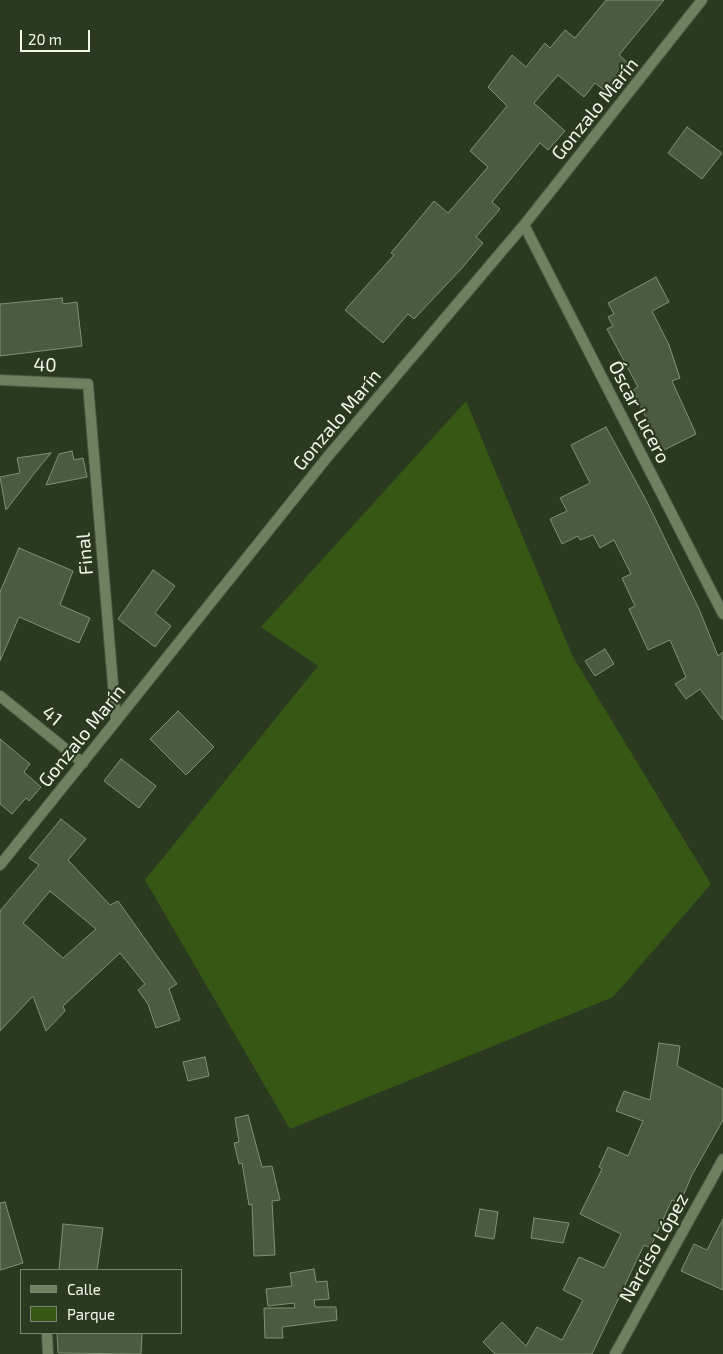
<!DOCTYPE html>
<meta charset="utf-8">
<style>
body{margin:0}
#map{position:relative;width:723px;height:1354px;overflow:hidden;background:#2c3921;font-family:"Exo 2",sans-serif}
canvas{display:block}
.legend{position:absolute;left:20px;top:1269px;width:162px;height:65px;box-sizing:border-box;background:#2c3921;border:1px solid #7a8571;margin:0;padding:6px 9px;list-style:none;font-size:15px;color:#eef7e8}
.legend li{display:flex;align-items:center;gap:10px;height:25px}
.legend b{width:25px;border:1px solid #7a8571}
.scale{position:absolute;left:20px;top:30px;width:70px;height:22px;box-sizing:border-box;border:2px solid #eef7e8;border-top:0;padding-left:6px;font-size:15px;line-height:18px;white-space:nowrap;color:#eef7e8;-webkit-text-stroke:4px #2c3921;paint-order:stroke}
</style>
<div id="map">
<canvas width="723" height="1354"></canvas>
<ul class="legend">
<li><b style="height:6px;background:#6d805f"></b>Calle</li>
<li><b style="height:14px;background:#375814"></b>Parque</li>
</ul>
<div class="scale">20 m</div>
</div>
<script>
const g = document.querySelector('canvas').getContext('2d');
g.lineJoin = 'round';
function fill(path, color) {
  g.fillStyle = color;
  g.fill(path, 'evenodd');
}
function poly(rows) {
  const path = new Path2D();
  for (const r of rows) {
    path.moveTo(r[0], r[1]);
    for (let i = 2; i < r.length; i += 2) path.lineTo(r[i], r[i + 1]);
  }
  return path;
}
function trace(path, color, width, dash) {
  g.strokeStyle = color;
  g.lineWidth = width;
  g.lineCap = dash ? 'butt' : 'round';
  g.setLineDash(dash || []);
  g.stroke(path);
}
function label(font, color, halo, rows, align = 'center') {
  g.font = font + ' "Exo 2",sans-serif';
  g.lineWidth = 4.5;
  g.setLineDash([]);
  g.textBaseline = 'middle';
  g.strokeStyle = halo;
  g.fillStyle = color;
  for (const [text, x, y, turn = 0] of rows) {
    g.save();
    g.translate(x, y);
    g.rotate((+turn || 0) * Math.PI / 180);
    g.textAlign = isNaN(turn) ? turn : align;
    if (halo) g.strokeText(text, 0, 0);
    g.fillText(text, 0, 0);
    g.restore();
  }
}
fill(poly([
 [466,401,573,657,711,884,613,997,290,1129,145,880,318,666,261,627]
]), '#375814');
const building = poly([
 [606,0,664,0,619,55,628,63,605,91,595,83,584,97,558,75,534,103,565,131,548,150,540,143,492,202,500,209,476,237,483,243,462,268,414,319,408,314,383,343,345,310,394,255,391,253,434,201,448,213,488,167,470,151,507,106,488,87,512,55,526,67,545,43,550,48,565,30,575,38,606,0],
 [687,127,722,153,702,179,668,153,687,127],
 [656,277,669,302,652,311,669,345,680,378,672,381,696,434,662,451,633,390,638,387,607,329,613,326,608,317,614,314,608,303,656,277],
 [62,298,63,304,77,302,82,346,0,356,0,304,62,298],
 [606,427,646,500,699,609,718,656,723,652,723,720,700,689,686,699,675,684,686,677,670,640,648,650,629,609,635,606,622,578,631,574,614,540,600,548,593,535,580,540,578,536,562,544,550,519,567,511,560,498,590,483,571,445,606,427],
 [72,451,74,460,83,458,87,477,46,485,59,454,72,451],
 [51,453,37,470,6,510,0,477,20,473,17,458,51,453],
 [19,548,73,571,60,605,90,618,79,643,19,617,0,661,0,592,19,548],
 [153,570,175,586,155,613,171,626,155,647,118,619,153,570],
 [605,649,614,664,595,676,585,661,605,649],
 [178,711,214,747,186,775,150,739,178,711],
 [0,739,30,764,24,772,41,787,29,801,26,798,12,814,0,804,0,739],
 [121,759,156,786,139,808,104,781,121,759],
 [61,819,86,839,68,860,110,905,118,901,177,984,169,989,180,1020,156,1028,148,1004,138,990,145,984,120,953,63,1006,65,1011,46,1031,33,996,0,1031,0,911,39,865,29,858,61,819],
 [50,891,96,929,63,958,23,923,50,891],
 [659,1043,680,1046,677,1066,723,1089,723,1120,692,1175,680,1203,672,1200,650,1248,644,1245,592,1354,495,1354,483,1342,502,1322,526,1346,537,1327,562,1340,583,1300,563,1290,579,1257,604,1268,621,1234,580,1214,602,1169,599,1167,608,1147,628,1156,643,1121,616,1111,624,1091,650,1100,659,1043],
 [205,1057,209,1076,188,1081,183,1062,205,1057],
 [248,1115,262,1167,272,1166,280,1200,272,1201,275,1255,254,1256,252,1204,249,1205,242,1163,239,1164,234,1143,239,1142,235,1118,248,1115],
 [5,1202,23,1263,0,1270,0,1203,5,1202],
 [480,1209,498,1212,494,1239,475,1236,480,1209],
 [534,1218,569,1223,563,1243,531,1238,534,1218],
 [723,1219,723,1290,681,1271,694,1244,707,1250,723,1219],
 [63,1224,103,1228,97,1270,59,1270,63,1224],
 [314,1269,316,1282,327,1281,329,1299,314,1300,315,1307,336,1307,337,1320,282,1327,283,1338,265,1338,264,1308,295,1308,294,1303,268,1306,266,1289,292,1286,290,1273,314,1269],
 [57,1333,142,1333,141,1354,58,1353,57,1333]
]);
fill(building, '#4c5a41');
trace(building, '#819075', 1);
const minor = poly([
 [524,225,723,614],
 [0,380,88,384,116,721],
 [0,696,83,763],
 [116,721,329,455,524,225,702,0],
 [47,1333,48,1354]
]);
const tertiary = poly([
 [0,865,116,721],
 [615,1354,723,1159]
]);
trace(minor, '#4b5741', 12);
trace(tertiary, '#4b5741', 12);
trace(minor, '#6d805f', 10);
trace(tertiary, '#6d805f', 10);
label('19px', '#eef7e8', '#2c3921', [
 ["Gonzalo Marín",595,109,-51],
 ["40",45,365,2],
 ["Óscar Lucero",639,412,63],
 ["Gonzalo Marín",337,420,-50],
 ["Final",85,554,-95],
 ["41",52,716,39],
 ["Gonzalo Marín",82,736,-51],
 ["Narciso López",654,1248,-61]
]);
</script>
